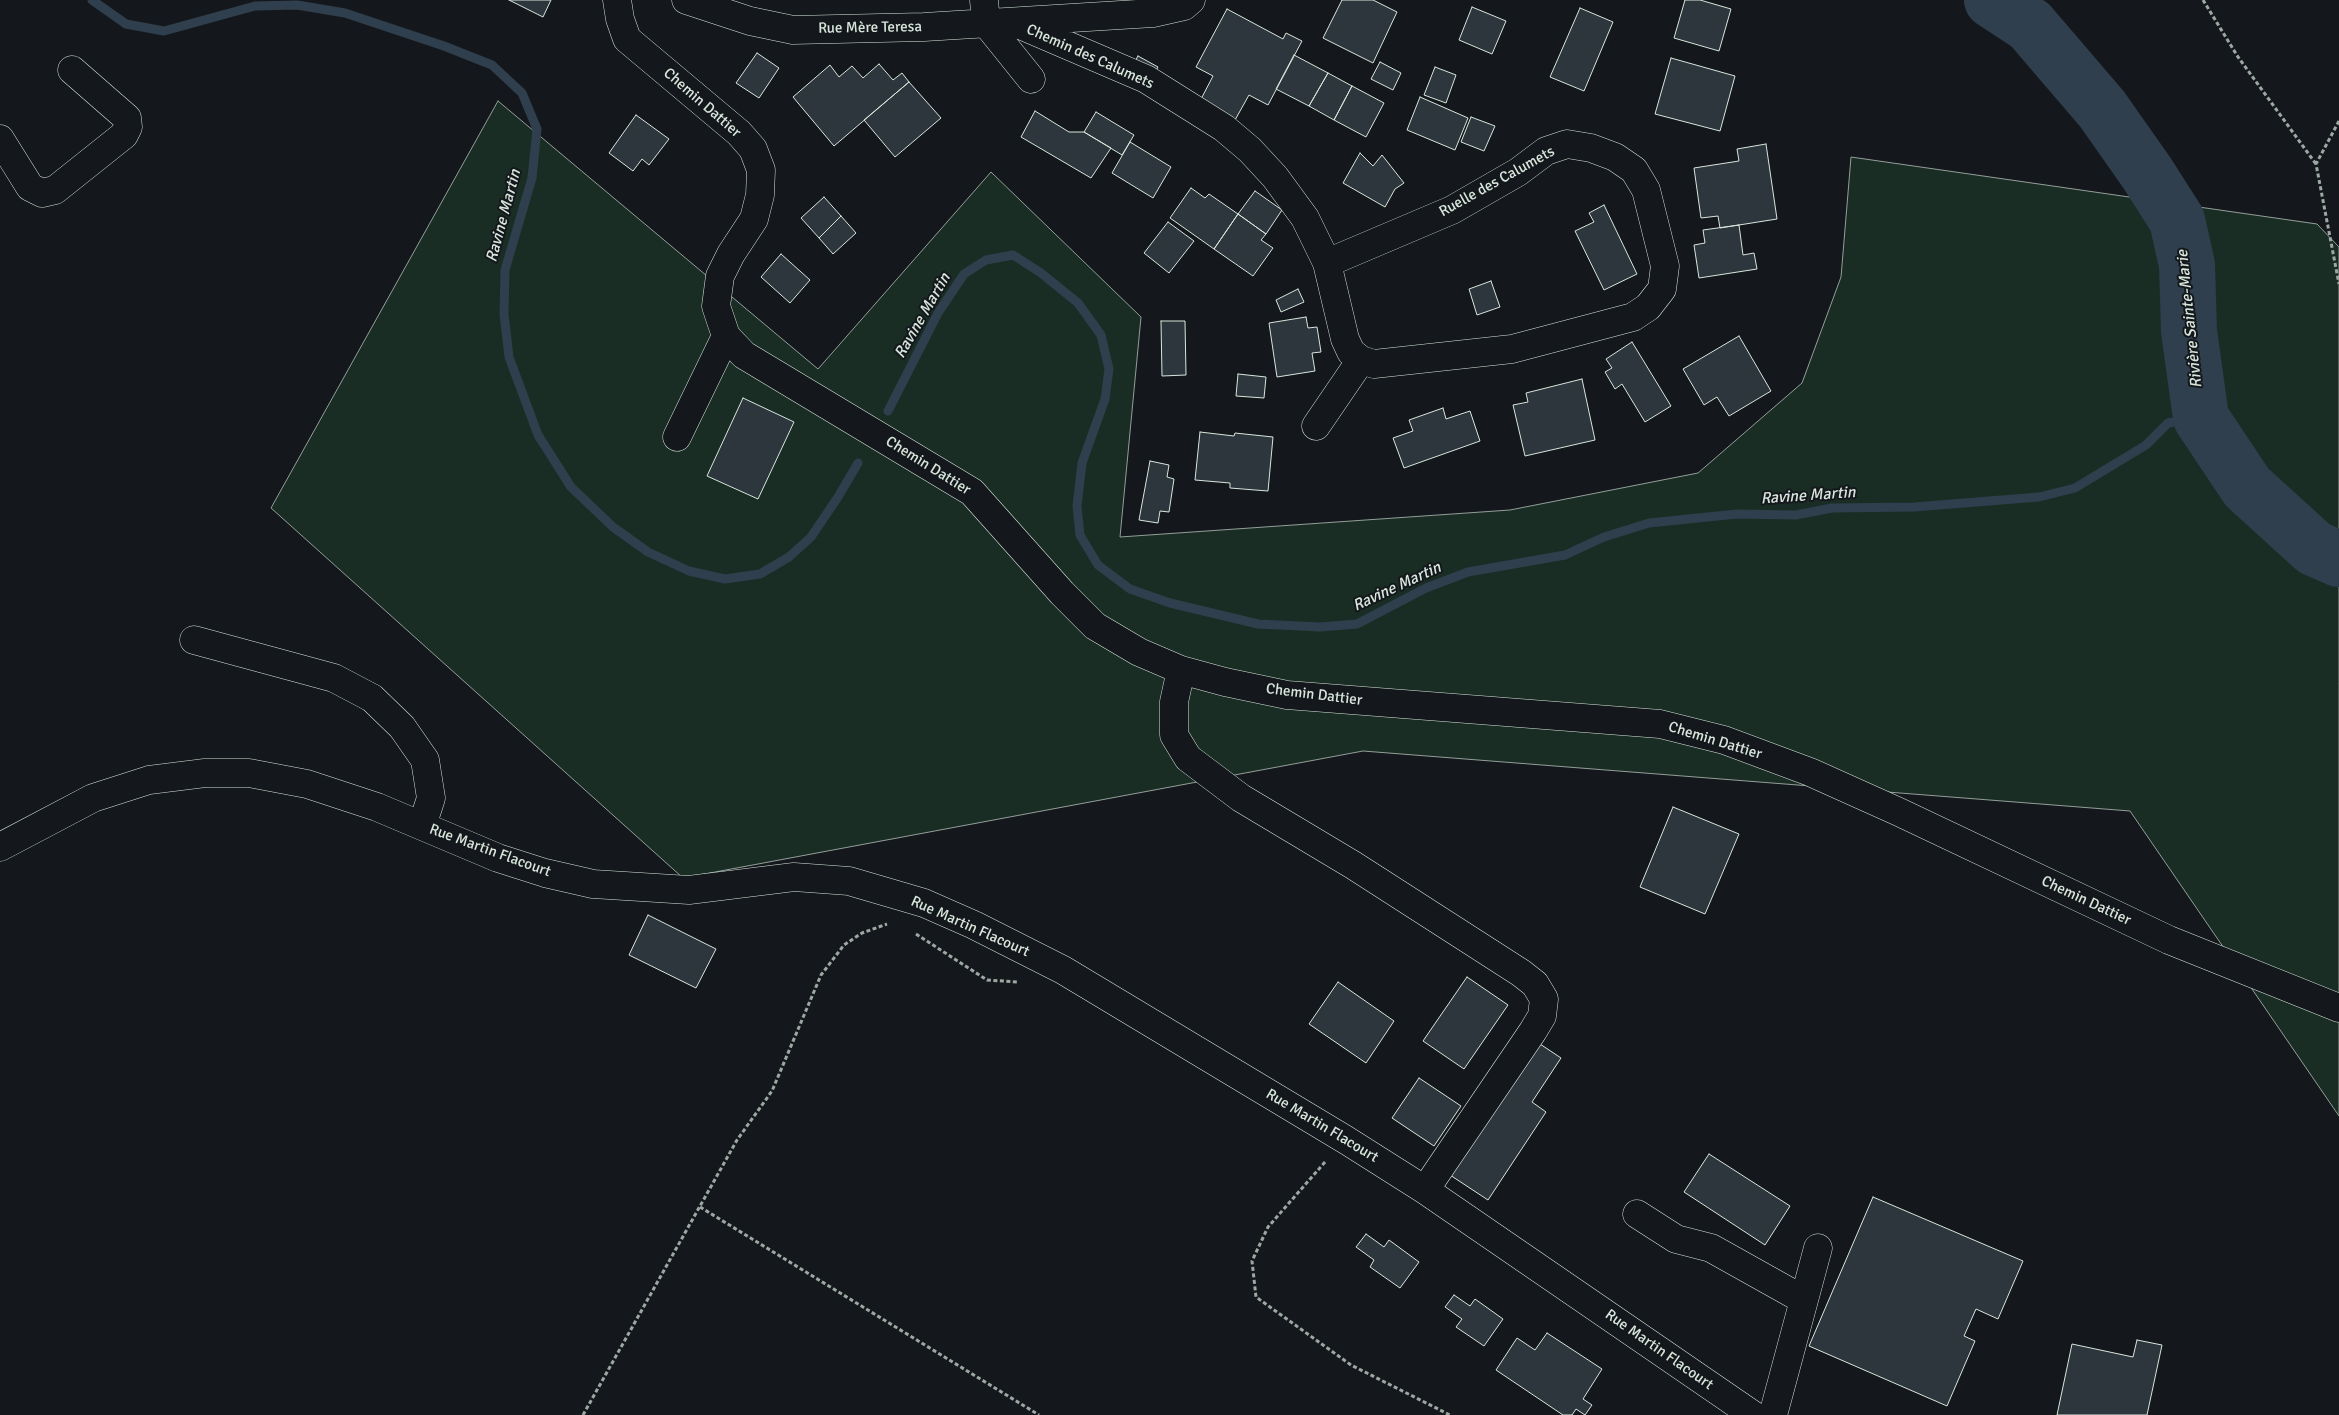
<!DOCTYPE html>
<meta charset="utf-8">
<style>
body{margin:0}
canvas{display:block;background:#14181c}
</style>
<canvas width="2339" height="1415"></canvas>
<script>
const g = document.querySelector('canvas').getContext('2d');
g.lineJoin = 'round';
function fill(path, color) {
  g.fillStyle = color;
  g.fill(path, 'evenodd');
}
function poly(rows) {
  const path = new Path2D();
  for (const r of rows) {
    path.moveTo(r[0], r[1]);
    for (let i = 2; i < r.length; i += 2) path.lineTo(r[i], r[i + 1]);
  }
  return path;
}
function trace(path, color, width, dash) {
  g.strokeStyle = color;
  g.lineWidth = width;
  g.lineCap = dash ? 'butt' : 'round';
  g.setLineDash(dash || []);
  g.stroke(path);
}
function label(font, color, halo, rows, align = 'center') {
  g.font = font + ' Signika,sans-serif';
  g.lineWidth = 4;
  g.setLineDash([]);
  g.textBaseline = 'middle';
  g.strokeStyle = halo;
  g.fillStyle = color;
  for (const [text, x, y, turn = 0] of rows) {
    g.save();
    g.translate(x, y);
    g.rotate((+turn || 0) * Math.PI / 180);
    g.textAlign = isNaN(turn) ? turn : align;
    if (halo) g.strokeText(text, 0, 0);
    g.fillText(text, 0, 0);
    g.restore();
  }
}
const green = poly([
 [498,101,818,369,991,172,1141,317,1120,537,1510,510,1698,473,1802,383,1841,277,1851,157,2317,224,2339,247,2339,1116,2130,811,1363,751,683,878,271,508,498,101]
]);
fill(green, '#1a2d24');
trace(green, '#939e99', 1);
trace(poly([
 [92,0,126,24,164,31,255,6,297,5,345,13,444,46,492,65,522,93,537,129,532,178,505,270,504,314,509,357,538,435,571,487,613,527,648,552,689,571,725,579,760,574,789,557,811,537,838,497,858,463],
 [888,411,938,313,964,274,986,260,1013,255,1041,273,1078,303,1101,335,1109,369,1105,399,1082,463,1077,506,1080,535,1098,565,1130,589,1170,603,1258,624,1320,627,1357,624,1426,588,1468,572,1565,555,1604,537,1649,523,1737,514,1796,515,1832,508,1914,507,2039,497,2075,488,2146,445,2168,423,2201,418]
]), '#2f3f4d', 9);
trace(poly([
 [1992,0,2030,25,2102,109,2147,173,2177,220,2187,265,2189,331,2201,418,2247,487,2314,548,2339,559]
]), '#2f3f4d', 56);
const building = poly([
 [509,0,551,0,543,17,509,0],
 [1342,0,1373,0,1397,12,1373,63,1323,38,1342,0],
 [1685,0,1700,0,1731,9,1719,51,1674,38,1685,0],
 [1472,7,1506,21,1492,54,1459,40,1472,7],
 [1580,8,1613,22,1584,91,1550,77,1580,8],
 [1227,9,1283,39,1286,33,1302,41,1268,105,1249,95,1235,120,1200,101,1213,76,1196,67,1227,9],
 [757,53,779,68,759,98,736,83,757,53],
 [1294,55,1328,73,1309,106,1276,89,1294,55],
 [1138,56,1158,67,1153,76,1133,65,1138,56],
 [1671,58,1735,76,1720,131,1655,114,1671,58],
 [1380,62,1401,73,1393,90,1371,79,1380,62],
 [879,64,893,80,902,73,909,82,834,146,793,97,830,65,839,77,852,66,863,78,879,64],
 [1435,67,1456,75,1446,103,1424,95,1435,67],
 [1328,73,1352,86,1334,120,1309,106,1328,73],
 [909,82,941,118,895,157,864,120,909,82],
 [1352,86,1384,103,1366,137,1334,120,1352,86],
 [1420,97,1468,118,1455,150,1407,130,1420,97],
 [1035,111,1069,132,1084,132,1111,148,1091,178,1021,137,1035,111],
 [1096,112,1134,135,1122,155,1084,132,1096,112],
 [636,115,669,139,649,165,642,159,633,171,609,153,636,115],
 [1471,117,1495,126,1484,151,1461,142,1471,117],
 [1130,142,1171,167,1153,198,1112,173,1130,142],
 [1766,144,1777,219,1720,228,1718,216,1701,218,1694,168,1739,161,1737,149,1766,144],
 [1360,153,1373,166,1382,155,1404,183,1395,189,1385,207,1343,183,1360,153],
 [1191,188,1205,198,1209,194,1238,214,1214,249,1170,218,1191,188],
 [1255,191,1282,210,1266,234,1238,214,1255,191],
 [824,197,841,216,819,238,801,218,824,197],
 [1604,205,1637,274,1604,290,1575,231,1594,222,1589,213,1604,205],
 [1238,214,1266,234,1261,240,1273,248,1253,276,1214,249,1238,214],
 [841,216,856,233,833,254,819,238,841,216],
 [1168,222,1194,241,1169,273,1144,253,1168,222],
 [1739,225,1743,255,1754,253,1757,269,1699,278,1694,245,1705,243,1703,230,1739,225],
 [781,254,810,280,790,303,761,277,781,254],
 [1491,281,1500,307,1477,315,1469,289,1491,281],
 [1298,289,1304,302,1281,312,1276,300,1298,289],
 [1306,317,1308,328,1317,327,1321,352,1312,353,1315,371,1277,377,1269,323,1306,317],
 [1161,321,1185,321,1186,375,1162,376,1161,321],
 [1739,336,1771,391,1729,416,1717,397,1704,405,1683,369,1739,336],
 [1632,342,1671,406,1645,422,1622,384,1615,389,1605,372,1612,368,1606,359,1632,342],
 [1238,374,1266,377,1264,398,1236,396,1238,374],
 [1582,379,1595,440,1525,456,1513,405,1528,402,1526,393,1582,379],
 [743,398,794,422,758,499,707,476,743,398],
 [1443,408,1446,419,1470,411,1480,441,1404,468,1393,438,1413,431,1409,420,1443,408],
 [1200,432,1234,436,1235,433,1273,437,1268,491,1230,488,1230,483,1195,480,1200,432],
 [1150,461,1169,465,1167,477,1174,479,1169,512,1160,511,1158,523,1139,520,1150,461],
 [1673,807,1739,834,1705,914,1640,887,1673,807],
 [648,915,716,949,696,988,629,955,648,915],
 [1467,977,1508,1005,1464,1069,1423,1041,1467,977],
 [1338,982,1394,1021,1366,1063,1309,1024,1338,982],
 [1537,1042,1561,1058,1532,1102,1546,1112,1488,1200,1450,1175,1537,1042],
 [1419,1078,1461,1106,1434,1146,1392,1118,1419,1078],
 [1709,1154,1790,1206,1765,1245,1684,1192,1709,1154],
 [1873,1197,2023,1261,1998,1319,1976,1309,1964,1336,1975,1341,1947,1406,1809,1346,1873,1197],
 [1366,1234,1384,1247,1389,1240,1419,1262,1400,1288,1370,1267,1374,1260,1356,1247,1366,1234],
 [1454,1295,1470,1306,1475,1299,1503,1319,1484,1346,1456,1327,1462,1319,1445,1307,1454,1295],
 [1547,1333,1602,1369,1583,1399,1592,1405,1585,1415,1576,1409,1572,1415,1563,1415,1496,1370,1517,1338,1535,1350,1547,1333],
 [2137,1340,2162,1345,2147,1415,2057,1415,2072,1344,2133,1357,2137,1340]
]);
fill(building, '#2c363c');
trace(building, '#d8e6dc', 1);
const minor = poly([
 [617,0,620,19,627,39,739,133,753,149,761,170,760,195,754,219,731,254,720,276,716,306,726,336,744,355,972,492,1062,593,1095,626,1139,652,1181,670,1225,682,1287,695,1660,724,1724,740,1810,772,1899,812,2169,940,2339,1008],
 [686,0,750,21,793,30,924,27,1153,13,1184,6,1191,0],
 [984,0,986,23],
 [1013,22,1146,79,1224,128,1250,150,1275,177,1305,218,1327,263,1345,339,1351,352,1361,360,1374,364,1512,349,1633,317,1648,307,1662,289,1665,266,1646,190,1634,170,1615,157,1591,148,1567,144,1546,151,1518,172,1452,210,1327,263],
 [986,23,1031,79],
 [0,139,30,187,42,193,55,190,124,135,128,127,127,118,72,70],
 [1316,426,1361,360],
 [677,437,726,336],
 [194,640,334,678,372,698,402,727,425,760,431,798,422,826],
 [1181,670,1174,702,1174,735,1188,758,1241,798,1353,865,1521,973,1535,984,1544,999,1542,1016,1533,1031,1425,1190],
 [0,847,93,798,149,780,205,773,249,773,307,784,377,807,498,858,545,873,593,884,689,890,794,877,849,881,924,903,974,925,1063,970,1346,1140,1425,1190,1753,1415],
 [1637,1214,1676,1239,1711,1248,1804,1300],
 [1773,1415,1818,1248]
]);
trace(minor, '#d8e6dc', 29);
trace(poly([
 [2203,0,2238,57,2316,164],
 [2339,121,2316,164,2339,284],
 [916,934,987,980,1018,982],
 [1325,1162,1268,1227,1252,1261,1256,1297,1351,1365,1450,1415],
 [700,1207,1039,1415],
 [583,1415,737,1140,772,1091,821,975,844,945,862,933,887,924]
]), '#9da8a2', 3, [4, 2.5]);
trace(minor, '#14181c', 28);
label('15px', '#d8e6dc', '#14181c', [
 ["Rue Mère Teresa",870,28,-1],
 ["Chemin des Calumets",1090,57,24],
 ["Chemin Dattier",702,103,41],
 ["Ruelle des Calumets",1497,182,-29],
 ["Chemin Dattier",928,466,32],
 ["Chemin Dattier",1314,695,7],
 ["Chemin Dattier",1715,741,17],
 ["Rue Martin Flacourt",490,851,20],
 ["Chemin Dattier",2086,901,25],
 ["Rue Martin Flacourt",970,927,24],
 ["Rue Martin Flacourt",1322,1126,31],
 ["Rue Martin Flacourt",1659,1350,35]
]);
label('italic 16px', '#d8e6dc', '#14181c', [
 ["Ravine Martin",504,216,-75],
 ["Ravine Martin",923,316,-60],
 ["Rivière Sainte-Marie",2190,319,-96],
 ["Ravine Martin",1808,496,-4],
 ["Ravine Martin",1397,587,-25]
]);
</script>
